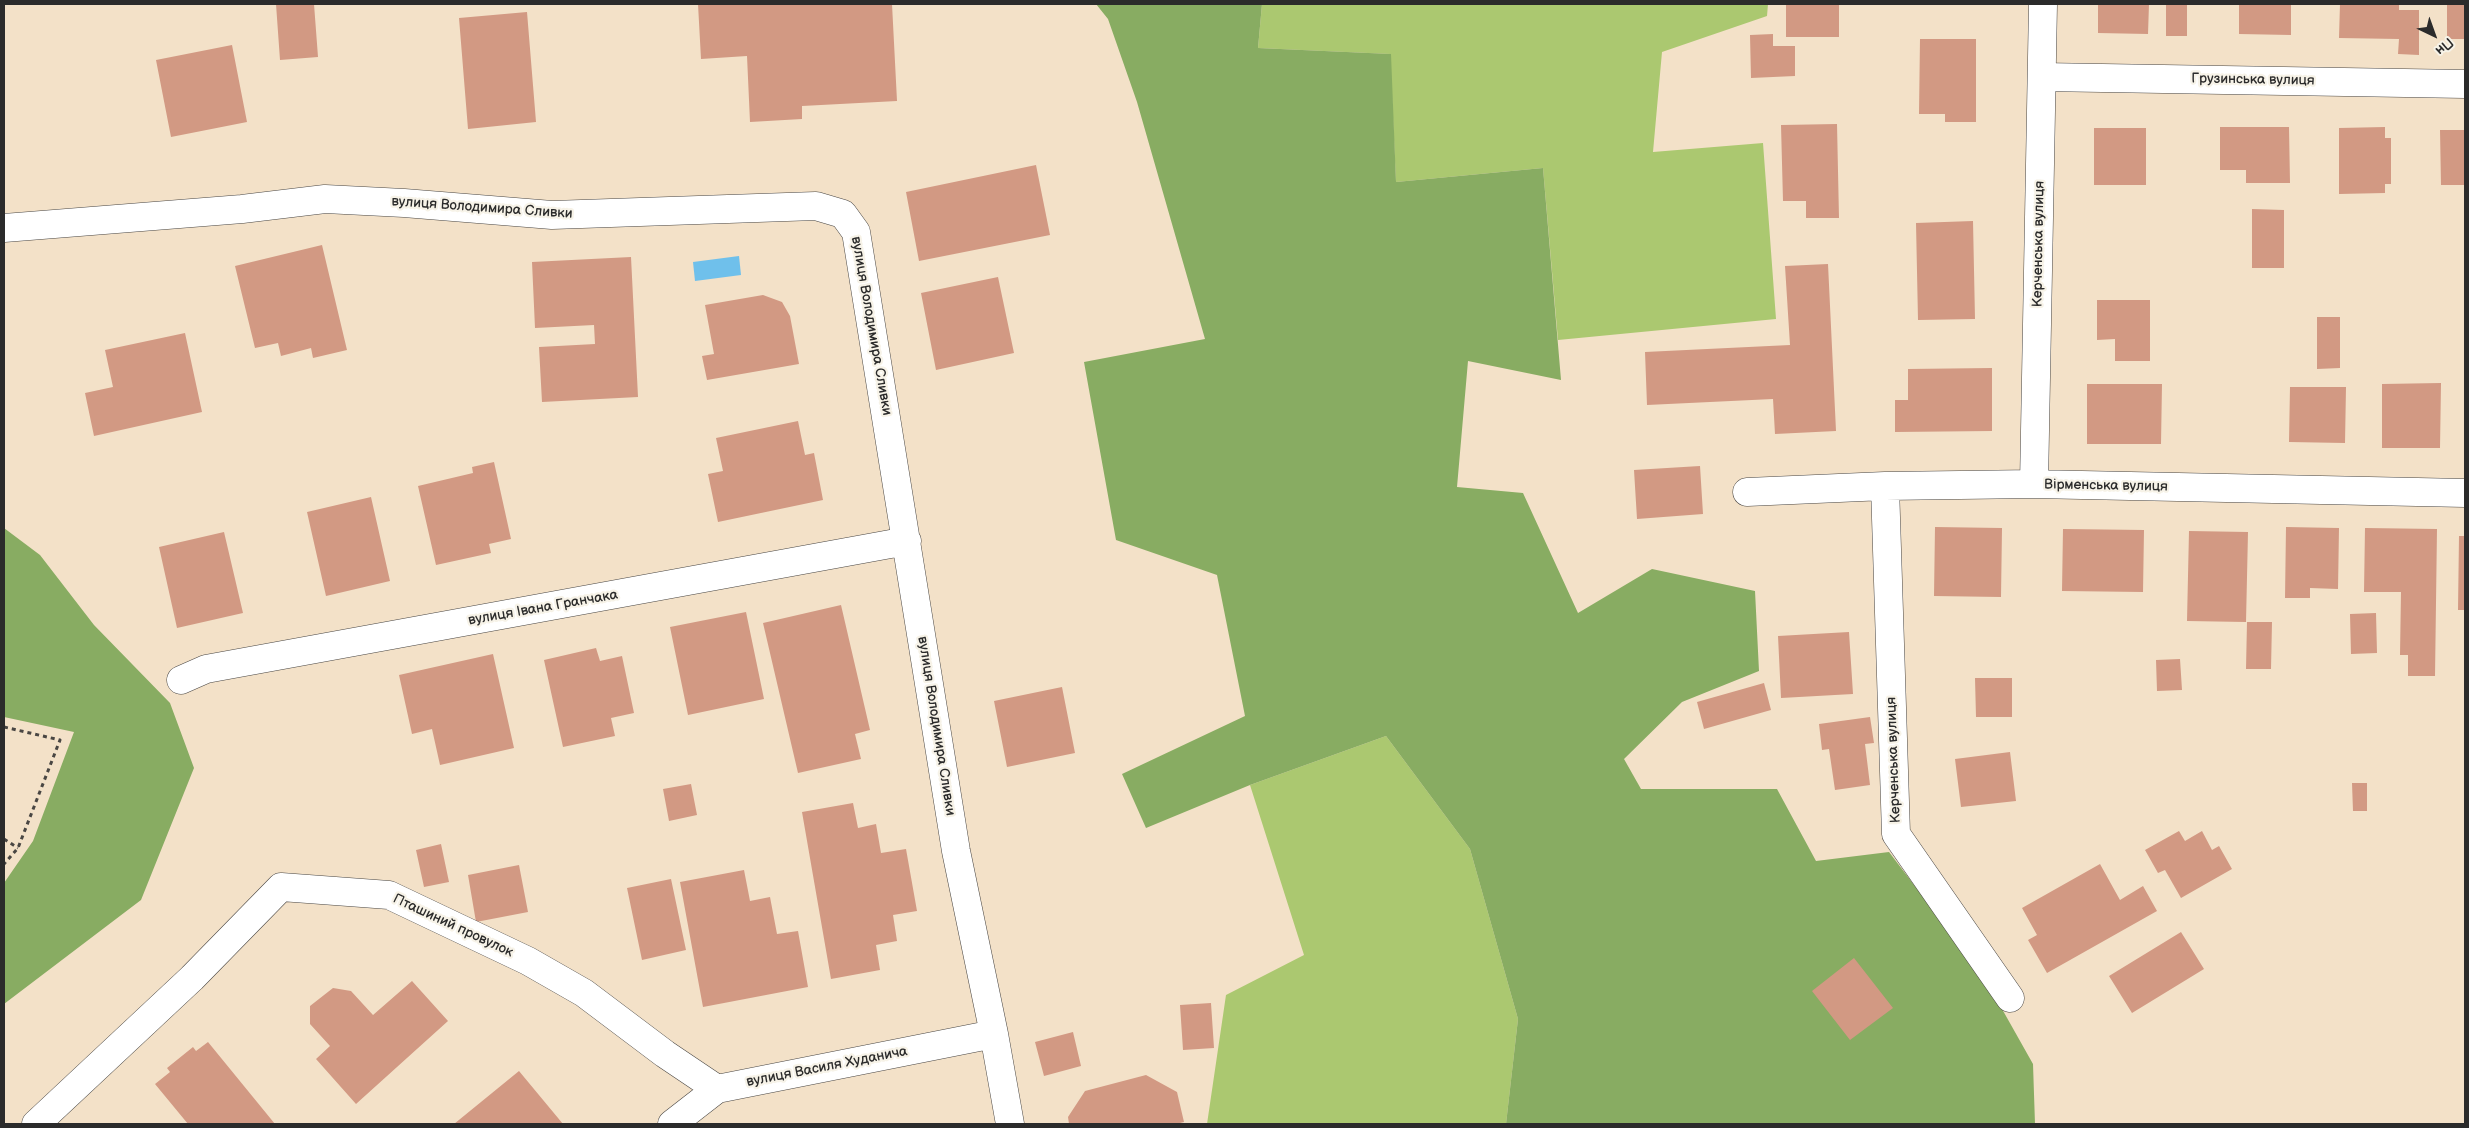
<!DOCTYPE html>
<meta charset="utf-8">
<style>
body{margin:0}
#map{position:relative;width:2469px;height:1128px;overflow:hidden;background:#f3e1c8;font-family:"Balsamiq Sans",sans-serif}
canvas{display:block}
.frame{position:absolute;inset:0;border:5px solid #2b2b2b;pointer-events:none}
.north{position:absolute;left:2409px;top:10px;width:50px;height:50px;-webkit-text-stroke:4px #f7f3e8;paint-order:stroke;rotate:138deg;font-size:14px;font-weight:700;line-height:20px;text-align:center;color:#2b2b2b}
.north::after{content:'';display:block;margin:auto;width:18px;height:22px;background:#2b2b2b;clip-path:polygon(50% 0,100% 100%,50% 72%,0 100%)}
</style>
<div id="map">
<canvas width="2469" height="1128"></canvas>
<div class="frame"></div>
<div class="north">Пн</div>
</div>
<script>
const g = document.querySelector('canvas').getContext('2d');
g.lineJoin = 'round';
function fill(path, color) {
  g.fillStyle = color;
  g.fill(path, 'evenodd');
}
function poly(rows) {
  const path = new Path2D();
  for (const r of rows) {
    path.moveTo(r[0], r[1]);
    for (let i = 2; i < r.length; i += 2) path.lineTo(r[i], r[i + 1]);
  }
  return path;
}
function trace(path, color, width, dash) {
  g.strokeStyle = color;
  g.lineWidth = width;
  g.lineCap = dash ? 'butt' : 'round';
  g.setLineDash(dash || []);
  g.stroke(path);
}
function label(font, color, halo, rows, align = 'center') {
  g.font = font + ' "Balsamiq Sans",sans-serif';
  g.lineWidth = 4.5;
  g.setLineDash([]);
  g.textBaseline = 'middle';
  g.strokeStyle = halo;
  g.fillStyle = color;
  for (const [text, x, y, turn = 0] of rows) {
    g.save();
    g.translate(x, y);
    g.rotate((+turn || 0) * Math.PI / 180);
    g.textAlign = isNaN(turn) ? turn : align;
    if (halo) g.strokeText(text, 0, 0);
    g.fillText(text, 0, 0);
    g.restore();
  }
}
fill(poly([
 [1262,4,1768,4,1767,16,1662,52,1653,152,1763,143,1776,319,1558,340,1543,168,1396,182,1390,54,1258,48],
 [1386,736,1470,849,1518,1019,1506,1124,1207,1124,1226,995,1304,955,1250,785]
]), '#abc870');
fill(poly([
 [1096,4,1262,4,1258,48,1391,54,1396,182,1543,168,1561,380,1468,361,1457,487,1523,493,1578,613,1652,569,1755,591,1759,671,1682,702,1624,759,1641,789,1777,789,1816,861,1889,852,1984,977,2033,1064,2035,1124,1506,1124,1518,1019,1470,849,1386,736,1250,785,1146,828,1122,774,1245,716,1217,575,1116,540,1084,362,1205,339,1137,102,1108,19],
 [4,528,40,555,94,625,170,703,194,768,141,900,4,1004,4,883,33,841,74,732,4,717]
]), '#88ac62');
fill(poly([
 [739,256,741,275,695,281,693,262]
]), '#6fc0eb');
fill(poly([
 [276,4,314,4,318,57,280,60],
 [698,4,892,4,897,101,802,106,802,119,750,122,747,56,701,59],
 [1786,4,1839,4,1839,37,1786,37],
 [2098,4,2149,4,2148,34,2098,33],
 [2166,4,2187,4,2187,36,2166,36],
 [2239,4,2291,4,2291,35,2239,34],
 [2340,4,2399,4,2399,10,2419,10,2419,55,2398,54,2399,39,2339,38],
 [2447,4,2465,4,2465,39,2447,39],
 [527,12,536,122,468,129,459,18],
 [1773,34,1773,46,1795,46,1795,76,1751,78,1750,35],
 [1920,39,1976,39,1976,122,1945,122,1945,114,1919,114],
 [232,45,247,122,171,137,156,60],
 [1837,124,1839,218,1806,218,1806,201,1783,201,1781,125],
 [2220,127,2289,127,2290,183,2246,183,2246,170,2220,170],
 [2385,127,2385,138,2391,138,2391,184,2385,184,2385,193,2339,194,2339,128],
 [2094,128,2146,128,2146,185,2094,185],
 [2440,130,2465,130,2465,185,2441,185],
 [1036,165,1050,235,919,261,906,192],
 [2252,209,2284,210,2284,268,2252,268],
 [1973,221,1975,319,1918,320,1916,223],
 [322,245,347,350,313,358,311,348,281,356,278,343,255,348,235,266],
 [631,257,638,397,542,402,539,347,595,344,594,325,535,328,532,262],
 [1828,264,1836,431,1775,434,1773,399,1647,405,1645,352,1790,345,1785,266],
 [998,277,1014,353,936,370,921,293],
 [763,295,782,302,790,316,799,364,707,380,702,356,714,354,705,305],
 [2097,300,2150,300,2150,361,2115,361,2115,339,2097,340],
 [2317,317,2340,317,2340,368,2317,369],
 [185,333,202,412,94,436,85,393,113,387,105,350],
 [1992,368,1992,431,1895,432,1895,400,1908,400,1908,369],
 [2441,383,2440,448,2382,448,2382,384],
 [2087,384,2162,384,2161,444,2087,444],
 [2290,387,2346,387,2345,443,2289,442],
 [798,421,805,455,814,453,823,500,718,522,708,474,723,471,716,438],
 [494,462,511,539,489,544,491,553,436,565,418,486,473,473,472,467],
 [1700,466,1703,514,1637,519,1634,470],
 [371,497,390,581,326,596,307,512],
 [1935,527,2002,528,2001,597,1934,596],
 [2286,527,2339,528,2338,589,2310,588,2310,598,2285,598],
 [2365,528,2437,529,2435,676,2408,676,2408,655,2400,655,2401,592,2364,592],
 [2063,529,2144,530,2143,592,2062,591],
 [2189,531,2248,532,2246,622,2187,621],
 [224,532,243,613,177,628,159,547],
 [2459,536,2465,536,2465,610,2458,610],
 [841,605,870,730,855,734,861,759,798,773,763,623],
 [746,612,764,699,688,715,670,627],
 [2376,613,2377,653,2351,654,2350,614],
 [2247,622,2272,622,2271,669,2246,669],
 [1849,632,1853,694,1781,698,1778,636],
 [596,648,600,661,622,656,634,713,611,718,615,736,563,747,544,660],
 [493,654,514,748,440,765,432,729,412,734,399,675],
 [2180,659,2182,690,2157,691,2156,660],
 [1975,678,2012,678,2012,717,1976,717],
 [1764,683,1771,710,1704,729,1697,702],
 [1062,687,1075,753,1007,767,994,701],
 [1870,717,1874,743,1865,744,1870,785,1835,790,1829,749,1822,750,1819,724],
 [2010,752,2016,801,1961,807,1955,759],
 [2352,783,2367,783,2367,811,2353,811],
 [691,784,697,815,669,821,663,789],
 [853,803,858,828,876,824,881,853,906,849,917,911,893,915,897,941,876,945,880,970,831,979,802,812],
 [2179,831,2185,841,2202,831,2212,850,2219,846,2232,869,2181,898,2165,870,2158,873,2145,850],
 [441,844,449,882,424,887,416,850],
 [2100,864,2120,900,2143,886,2157,911,2047,973,2028,940,2037,935,2022,908],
 [519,865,528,912,476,922,468,875],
 [744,870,750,901,770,897,777,934,798,931,808,987,703,1007,680,882],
 [671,879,686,950,642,960,627,888],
 [2181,932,2204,969,2132,1013,2109,976],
 [1854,958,1893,1008,1850,1040,1812,991],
 [412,981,448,1021,356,1104,316,1059,330,1046,310,1024,310,1006,333,988,351,991,373,1015],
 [1211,1003,1214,1048,1183,1050,1180,1005],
 [1073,1032,1081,1066,1044,1076,1035,1042],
 [208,1042,275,1124,188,1124,155,1084,170,1072,167,1068,193,1047,196,1051],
 [519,1071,563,1124,454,1124],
 [1146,1075,1177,1092,1184,1122,1176,1124,1069,1124,1068,1117,1085,1091]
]), '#d29983');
const minor = poly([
 [2042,77,2465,84],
 [4,228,242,209,325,199,404,203,552,215,816,206,843,214,856,232,956,851,994,1034,1010,1124],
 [2034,484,2043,4],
 [1885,486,1896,834,2010,998],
 [1747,492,1885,486,2034,484,2465,493],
 [181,680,206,669,907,541],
 [36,1124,192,978,281,887,389,895,528,961,584,993,665,1054,717,1089],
 [672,1124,717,1089,994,1034]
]);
trace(minor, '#494643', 29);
trace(poly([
 [4,727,60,740,18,848,4,864],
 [4,839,18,848]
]), '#494643', 3, [4, 4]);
trace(minor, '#fff', 28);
label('14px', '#2b2b2b', '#f7f3e8', [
 ["Грузинська вулиця",2253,80,1],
 ["вулиця Володимира Сливки",482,208,4],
 ["Керченська вулиця",2039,244,-89],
 ["вулиця Володимира Сливки",871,326,80],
 ["Вірменська вулиця",2106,486,1],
 ["вулиця Івана Гранчака",543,608,-10],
 ["вулиця Володимира Сливки",936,726,81],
 ["Керченська вулиця",1894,760,-92],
 ["Пташиний провулок",453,926,25],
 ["вулиця Василя Худанича",827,1067,-11]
]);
</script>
